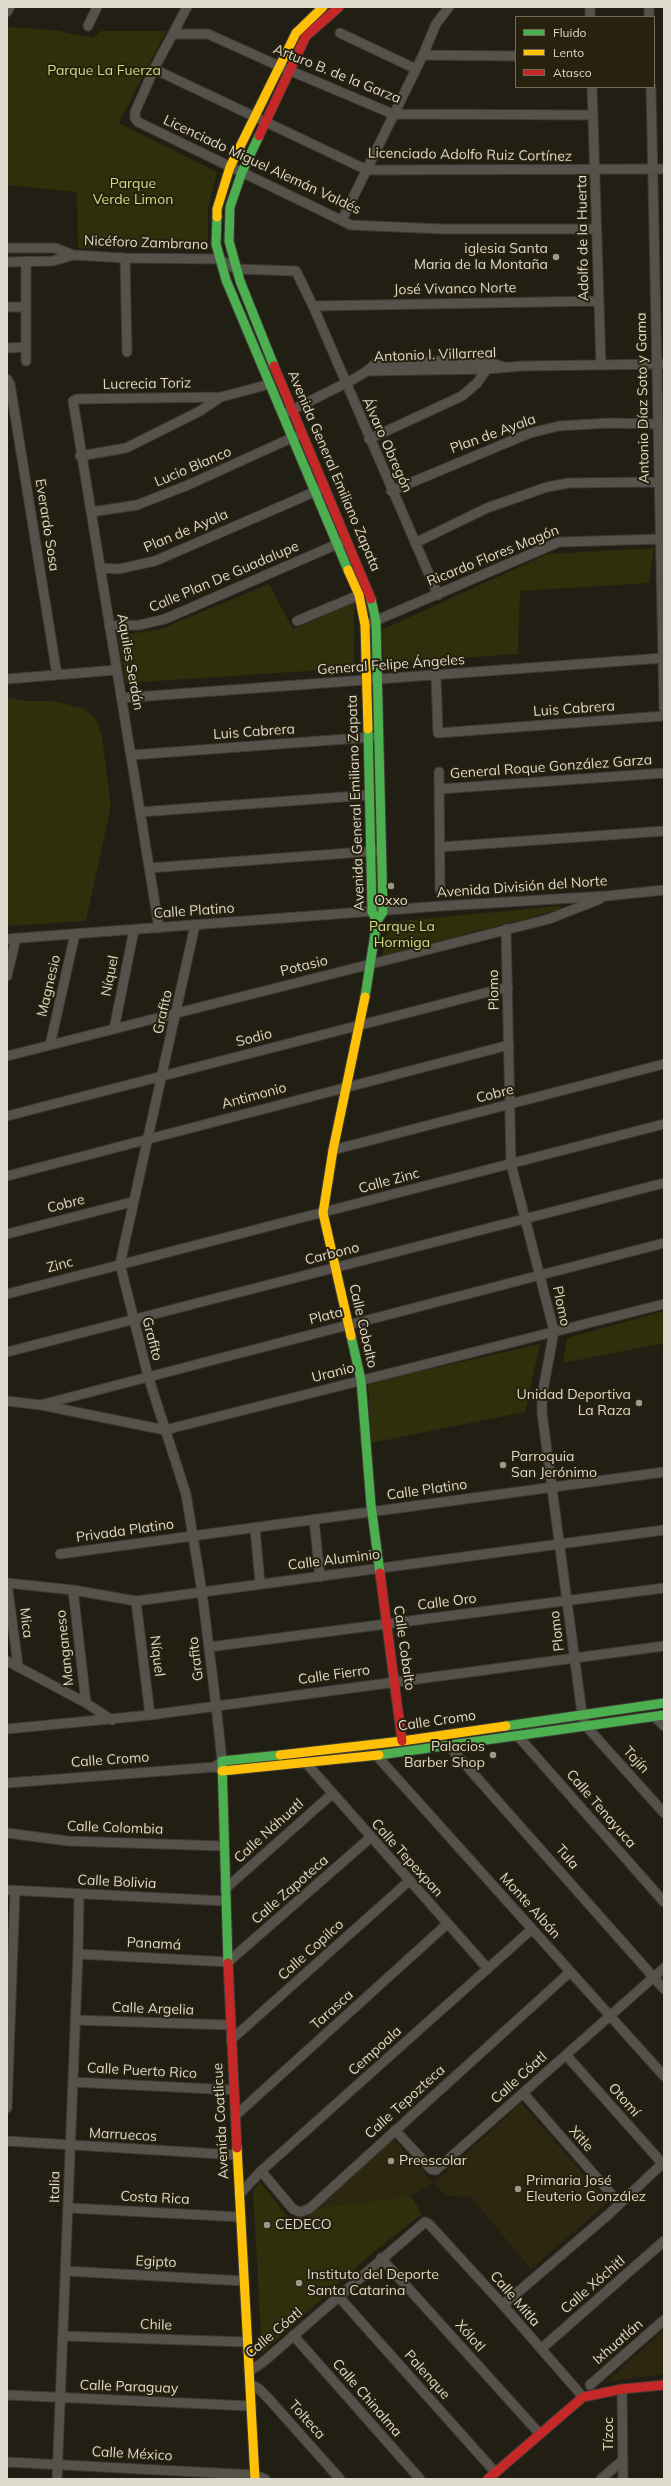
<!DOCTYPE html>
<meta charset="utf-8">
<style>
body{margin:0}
#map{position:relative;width:671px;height:2486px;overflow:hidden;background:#211e14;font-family:Mulish,sans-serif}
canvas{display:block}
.frame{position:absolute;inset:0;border:8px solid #ddd9cd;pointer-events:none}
.legend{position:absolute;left:515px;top:16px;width:140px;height:72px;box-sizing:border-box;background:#27210e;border:1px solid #706b5a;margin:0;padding:5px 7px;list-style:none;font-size:12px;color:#ddd9cd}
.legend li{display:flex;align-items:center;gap:8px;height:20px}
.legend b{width:20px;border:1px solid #706b5a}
</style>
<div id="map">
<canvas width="671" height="2486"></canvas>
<div class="frame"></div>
<ul class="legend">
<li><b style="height:5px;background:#4caf50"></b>Fluido</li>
<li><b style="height:5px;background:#ffc107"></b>Lento</li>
<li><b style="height:5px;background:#c62828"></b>Atasco</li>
</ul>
</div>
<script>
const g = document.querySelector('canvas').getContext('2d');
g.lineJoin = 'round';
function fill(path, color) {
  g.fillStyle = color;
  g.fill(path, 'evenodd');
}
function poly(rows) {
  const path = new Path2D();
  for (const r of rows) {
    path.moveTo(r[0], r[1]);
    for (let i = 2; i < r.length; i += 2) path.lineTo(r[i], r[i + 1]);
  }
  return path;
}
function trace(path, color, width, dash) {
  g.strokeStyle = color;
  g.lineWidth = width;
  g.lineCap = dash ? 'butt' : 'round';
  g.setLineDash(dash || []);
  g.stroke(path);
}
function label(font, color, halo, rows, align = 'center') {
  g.font = font + ' Mulish,sans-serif';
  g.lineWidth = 4;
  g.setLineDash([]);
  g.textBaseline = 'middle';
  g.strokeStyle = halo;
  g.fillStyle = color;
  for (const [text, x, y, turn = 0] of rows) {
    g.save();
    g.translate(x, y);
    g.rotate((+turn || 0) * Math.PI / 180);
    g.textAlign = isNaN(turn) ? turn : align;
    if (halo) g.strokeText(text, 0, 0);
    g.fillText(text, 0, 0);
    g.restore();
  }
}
fill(poly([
 [521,2103,608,2202,531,2269,471,2197,446,2196,434,2183,411,2196,318,2208,393,2139,434,2183],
 [664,2330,664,2374,606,2382]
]), '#2e2710');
fill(poly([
 [9,27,54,30,93,38,101,31,166,31,119,123,217,172,208,209,208,247,78,248,77,192,7,185,7,32],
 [654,548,649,583,520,591,518,654,385,664,379,631,548,554],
 [269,584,293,629,354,603,354,668,126,683,118,636,161,629],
 [7,697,27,701,53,701,83,708,96,719,102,737,111,806,86,921,7,926],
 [560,906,559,910,383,955,389,922],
 [664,1311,664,1343,563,1363,567,1338],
 [540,1344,525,1412,371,1443,368,1383],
 [260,2182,296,2227,318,2208,411,2196,422,2214,370,2255,262,2353,253,2191]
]), '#2d300b');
const street = poly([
 [187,7,154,69,135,112,135,118,138,122,351,225,442,229,596,229],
 [590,7,590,17],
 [649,7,649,17],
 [7,12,10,7],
 [88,26,97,7],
 [340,33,416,69],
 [173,34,208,34,279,66,393,114,592,115],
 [423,55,516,56],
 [154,69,367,170,664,169],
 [592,87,601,365],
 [651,87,664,708],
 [342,220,423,55,436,24,449,7],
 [7,248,55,248,73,255,125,258,219,259,236,269,296,271,313,306,438,595],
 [125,258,127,352],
 [26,261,26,361],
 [7,262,53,261,73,255],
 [313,306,598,301],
 [7,307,26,307],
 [7,348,26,347],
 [367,371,486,369,523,366,664,364],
 [7,379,10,384,57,675],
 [288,412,352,380,367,371,377,362,483,360,504,367],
 [369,439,462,396,477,383,489,366],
 [80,456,126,448,200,411,221,397,270,384],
 [391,491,530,433,559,426,609,423,658,424],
 [91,512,137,505,188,485,298,435],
 [415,543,487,508,547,487,569,483,658,482],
 [100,568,119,569,155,561,321,489],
 [297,621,359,595],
 [370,623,559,542,662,539],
 [109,626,139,625,165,619,342,542],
 [436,676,438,733,664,716],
 [7,679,116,670],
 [121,698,663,658],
 [132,755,373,737],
 [439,772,440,890],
 [440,789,664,773],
 [140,812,370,795],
 [440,847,664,831],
 [149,868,375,851],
 [195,925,120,1264,148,1376,186,1494,202,1592,216,1705,222,1761,215,1767],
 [159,928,73,401,77,399,221,397],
 [506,929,511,1164,554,1331,542,1396,542,1413,582,1714,586,1726,664,1813],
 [7,939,441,906,606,896,664,890],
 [7,976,16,938],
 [114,1029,134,930],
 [50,1045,75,934],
 [7,1056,549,919,600,899],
 [7,1116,508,987],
 [333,1150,664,1064],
 [7,1176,509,1045],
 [7,1234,132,1202],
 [7,1294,664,1124],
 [7,1352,664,1183],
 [7,1401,41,1405,165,1430,664,1304],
 [44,1404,664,1243],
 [314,1519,320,1577],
 [255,1528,260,1583],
 [60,1554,664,1472],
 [7,1583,73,1590,136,1601,664,1530],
 [7,1583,18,1665],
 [73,1590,86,1703],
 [136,1601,150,1715],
 [209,1647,664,1588],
 [7,1661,86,1703,112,1720],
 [655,1717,664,1726],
 [7,1729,150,1715,664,1646],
 [517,1735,664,1902],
 [448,1745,664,1989],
 [376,1755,664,2076],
 [306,1763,488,1969],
 [7,1783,215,1767,220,1769],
 [7,1833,68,1841,223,1846],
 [225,1889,332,1794],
 [7,1890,225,1901],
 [78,1954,228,1962,370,1838],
 [75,2020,230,2025],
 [231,2040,409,1881],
 [566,2055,662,2163],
 [73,2082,233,2090],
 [523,2093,619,2203],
 [7,2108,15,1891],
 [235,2116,447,1924],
 [395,2130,431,2169,436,2170,664,1968],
 [7,2141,237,2155],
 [261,2171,293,2209,300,2212,309,2209,570,1972],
 [239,2195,261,2171,532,1929],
 [69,2208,241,2217],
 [381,2258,539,2433],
 [66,2271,244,2281],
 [338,2296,495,2472],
 [503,2305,609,2214,664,2162],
 [293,2335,420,2479],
 [63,2336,247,2342],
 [541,2349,664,2241],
 [249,2371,262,2363,425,2222,429,2224,503,2305,583,2397],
 [250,2384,258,2388,268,2398,340,2479],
 [590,2385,664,2320],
 [622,2389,623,2479],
 [7,2395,251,2406],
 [7,2462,255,2475,265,2479],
 [57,2479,78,1954,79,1895],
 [601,2479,623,2460]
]);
const fast = poly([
 [259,136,242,172,230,207,229,241,240,281,274,366],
 [217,217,216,244,226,280,348,570],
 [368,729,372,912,377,921],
 [365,997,377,921,383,912,376,621,371,599],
 [351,1336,361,1380,371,1505,380,1573],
 [506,1726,664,1703],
 [379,1755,664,1715],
 [228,1963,222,1761,280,1755]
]);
const slow = poly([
 [217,217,217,209,230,167,296,33,323,7],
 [348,570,359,595,365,625,368,729],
 [351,1336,323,1213,333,1150,365,997],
 [280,1755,402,1741,506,1726],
 [222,1771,379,1755],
 [237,2148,255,2479]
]);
const jam = poly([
 [259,136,306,36,339,7],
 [274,366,371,599],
 [380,1573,402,1741],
 [228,1963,237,2148],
 [488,2479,583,2397,622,2389,664,2385]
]);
trace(street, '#3d3a33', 11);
trace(fast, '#3d3a33', 11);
trace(slow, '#3d3a33', 11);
trace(jam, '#3d3a33', 11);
trace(street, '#54524a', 9);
trace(fast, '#4caf50', 9);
trace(slow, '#ffc107', 9);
trace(jam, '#c62828', 9);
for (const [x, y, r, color] of [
 [556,257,4,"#9b988c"],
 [391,886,4,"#9b988c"],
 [639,1403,4,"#9b988c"],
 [503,1465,4,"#9b988c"],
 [493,1755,4,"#9b988c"],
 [391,2161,4,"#9b988c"],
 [518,2189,4,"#9b988c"],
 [267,2225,4,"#9b988c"],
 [299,2283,4,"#9b988c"]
]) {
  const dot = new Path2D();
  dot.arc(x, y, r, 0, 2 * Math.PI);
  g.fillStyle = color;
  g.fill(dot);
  trace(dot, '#27210e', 1.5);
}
label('14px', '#d2dc88', '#27210e', [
 ["Parque La Fuerza",104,71],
 ["Parque",133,184],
 ["Verde Limon",133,200],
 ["Parque La",402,927],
 ["Hormiga",402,943]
]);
label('14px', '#ddd9cd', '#27210e', [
 ["Arturo B. de la Garza",337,74,22],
 ["Licenciado Adolfo Ruiz Cortínez",470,155,1],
 ["Licenciado Miguel Alemán Valdés",262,165,25],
 ["Adolfo de la Huerta",583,238,-91],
 ["Nicéforo Zambrano",146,243,2],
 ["José Vivanco Norte",455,289,-1],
 ["Antonio I. Villarreal",435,355,-2],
 ["Lucrecia Toriz",147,384,-1],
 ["Antonio Díaz Soto y Gama",643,398,-91],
 ["Plan de Ayala",493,434,-20],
 ["Álvaro Obregón",387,445,66],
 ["Lucio Blanco",193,467,-23],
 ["Avenida General Emiliano Zapata",334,471,67],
 ["Everardo Sosa",47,525,81],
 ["Plan de Ayala",186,531,-23],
 ["Ricardo Flores Magón",493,556,-22],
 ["Calle Plan De Guadalupe",224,577,-23],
 ["Aquiles Serdán",130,662,80],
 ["General Felipe Ángeles",391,665,-4],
 ["Luis Cabrera",574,709,-4],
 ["Luis Cabrera",254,732,-4],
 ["General Roque González Garza",551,767,-4],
 ["Avenida General Emiliano Zapata",356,803,-92],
 ["Avenida División del Norte",522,887,-4],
 ["Calle Platino",194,911,-4],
 ["Potasio",304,966,-14],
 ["Níquel",110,976,-79],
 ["Magnesio",49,986,-77],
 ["Plomo",494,990,-91],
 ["Grafito",163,1012,-77],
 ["Sodio",254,1038,-14],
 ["Cobre",495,1094,-14],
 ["Antimonio",254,1096,-15],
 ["Calle Zinc",389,1181,-15],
 ["Cobre",66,1204,-14],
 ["Carbono",332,1254,-14],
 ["Zinc",60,1265,-15],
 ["Plomo",561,1306,78],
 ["Plata",326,1316,-14],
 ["Calle Cobalto",363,1326,77],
 ["Grafito",152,1339,75],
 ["Uranio",333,1373,-14],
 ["Calle Platino",427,1490,-8],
 ["Privada Platino",125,1531,-8],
 ["Calle Aluminio",334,1560,-7],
 ["Calle Oro",447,1602,-7],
 ["Mica",26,1623,83],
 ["Plomo",557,1631,-97],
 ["Manganeso",65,1648,-96],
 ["Calle Cobalto",404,1648,82],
 ["Níquel",157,1656,83],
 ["Grafito",196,1659,-97],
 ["Calle Fierro",334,1675,-8],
 ["Calle Cromo",437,1721,-8],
 ["Calle Cromo",110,1760,-4],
 ["Tajín",636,1760,48],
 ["Calle Tenayuca",601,1809,49],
 ["Calle Colombia",115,1828,2],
 ["Calle Náhuatl",269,1831,-42],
 ["Tula",567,1857,49],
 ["Calle Tepexpan",407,1858,48],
 ["Calle Bolivia",117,1882,3],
 ["Calle Zapoteca",290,1890,-41],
 ["Monte Albán",530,1906,48],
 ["Panamá",154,1944,3],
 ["Calle Copilco",311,1950,-42],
 ["Calle Argelia",153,2009,2],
 ["Tarasca",332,2010,-42],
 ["Cempoala",375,2051,-42],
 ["Calle Puerto Rico",142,2071,3],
 ["Calle Cóatl",519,2078,-42],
 ["Otomí",624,2100,48],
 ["Calle Tepozteca",405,2102,-42],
 ["Avenida Coatlicue",221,2121,-93],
 ["Marruecos",123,2135,3],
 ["Xitle",581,2139,48],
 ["Italia",55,2187,-89],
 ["Costa Rica",155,2198,3],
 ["Egipto",156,2262,3],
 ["Calle Xóchitl",593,2285,-41],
 ["Calle Mitla",515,2299,49],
 ["Chile",156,2325,2],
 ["Calle Cóatl",274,2333,-40],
 ["Xólotl",470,2336,48],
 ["Ixhuatlán",618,2342,-41],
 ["Palenque",427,2375,48],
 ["Calle Paraguay",129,2387,2],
 ["Calle Chinalma",367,2398,49],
 ["Tolteca",307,2420,48],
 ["Tízoc",609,2434,-90],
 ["Calle México",132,2454,3]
]);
label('14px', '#ddd9cd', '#27210e', [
 ["iglesia Santa",548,249,"right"],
 ["Maria de la Montaña",548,265,"right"],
 ["Oxxo",391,901,"center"],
 ["Unidad Deportiva",631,1395,"right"],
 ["La Raza",631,1411,"right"],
 ["Parroquia",511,1457],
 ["San Jerónimo",511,1473],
 ["Palacios",485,1747,"right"],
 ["Barber Shop",485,1763,"right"],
 ["Preescolar",399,2161],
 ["Primaria José",526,2181],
 ["Eleuterio González",526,2197],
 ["CEDECO",275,2225],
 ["Instituto del Deporte",307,2275],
 ["Santa Catarina",307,2291]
], 'left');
</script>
